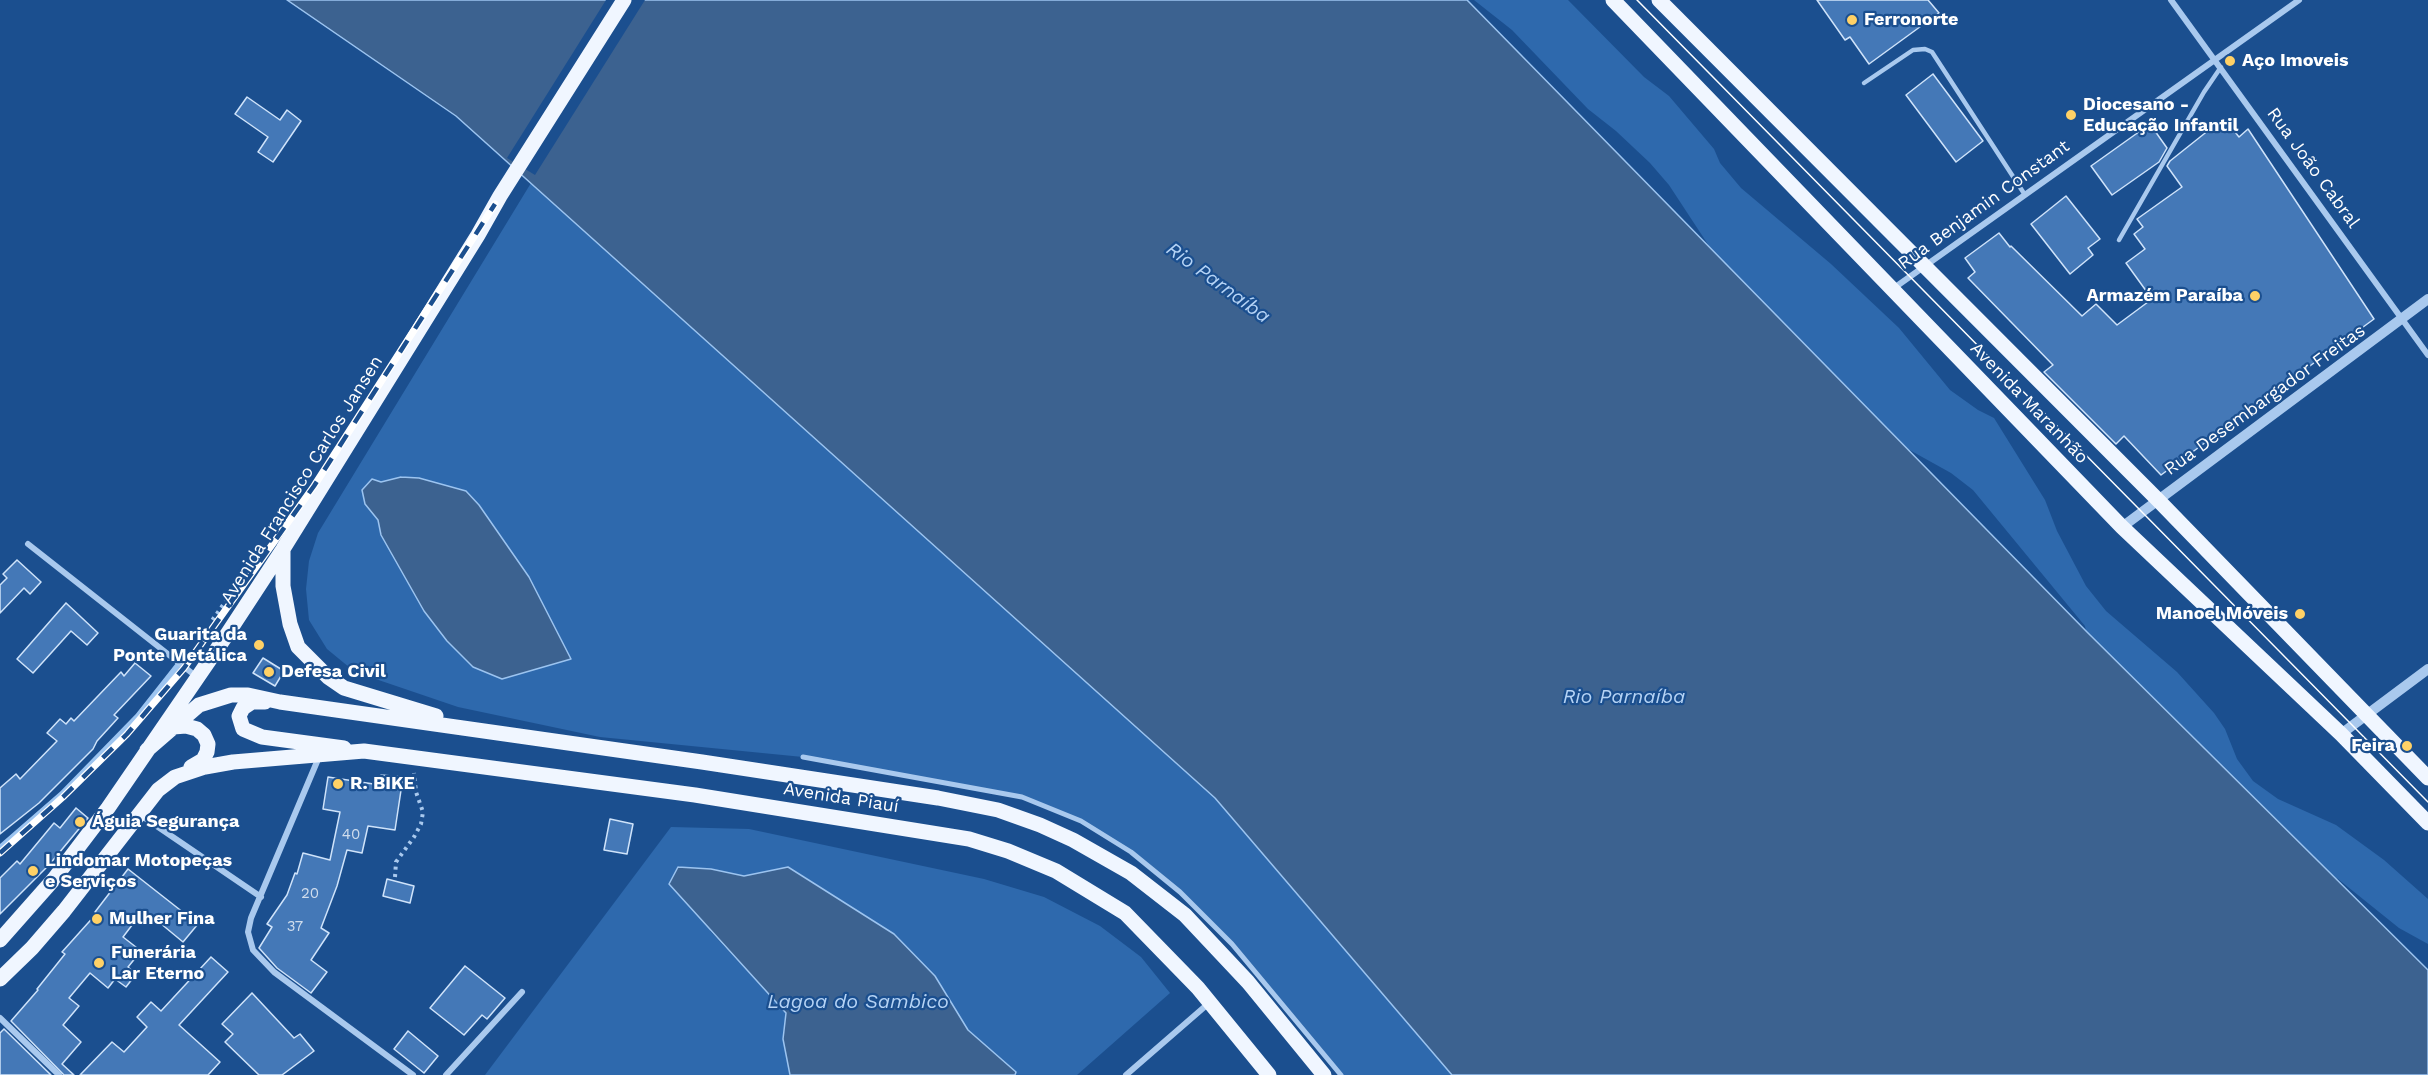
<!DOCTYPE html>
<meta charset="utf-8">
<style>
body{margin:0}
canvas{display:block;background:#1b4f8f}
</style>
<canvas width="2428" height="1075"></canvas>
<script>
const g = document.querySelector('canvas').getContext('2d');
g.lineJoin = 'round';
function fill(path, color) {
  g.fillStyle = color;
  g.fill(path, 'evenodd');
}
function poly(rows) {
  const path = new Path2D();
  for (const r of rows) {
    path.moveTo(r[0], r[1]);
    for (let i = 2; i < r.length; i += 2) path.lineTo(r[i], r[i + 1]);
  }
  return path;
}
function trace(path, color, width, dash) {
  g.strokeStyle = color;
  g.lineWidth = width;
  g.lineCap = dash ? 'butt' : 'round';
  g.setLineDash(dash || []);
  g.stroke(path);
}
function label(font, color, halo, rows, align = 'center') {
  g.font = font + ' "Work Sans",sans-serif';
  g.lineWidth = 4.5;
  g.setLineDash([]);
  g.textBaseline = 'middle';
  g.strokeStyle = halo;
  g.fillStyle = color;
  for (const [text, x, y, turn = 0] of rows) {
    g.save();
    g.translate(x, y);
    g.rotate((+turn || 0) * Math.PI / 180);
    g.textAlign = isNaN(turn) ? turn : align;
    if (halo) g.strokeText(text, 0, 0);
    g.fillText(text, 0, 0);
    g.restore();
  }
}
fill(poly([
 [1474,0,1568,0,1644,77,1669,96,1714,149,1720,163,1741,188,1831,264,1899,328,1950,390,1978,410,1994,418,2045,500,2057,531,2086,586,2106,611,2177,672,2214,713,2225,729,2237,759,2253,781,2278,799,2336,825,2384,860,2428,899,2428,944,2399,928,2338,879,2312,869,2094,669,2085,626,1973,490,1951,473,1906,448,1732,281,1669,185,1650,163,1616,131,1588,109,1512,30],
 [531,183,1215,798,1452,1075,1341,1075,1232,944,1180,892,1131,852,1081,821,1022,797,803,757,600,737,458,707,355,672,327,649,309,620,306,589,309,561,318,533],
 [671,827,749,829,984,879,1044,897,1100,926,1141,957,1170,993,1077,1075,1015,1075,1016,1072,968,1030,935,976,894,934,789,867,744,876,711,869,710,931,786,1013,783,1039,790,1075,485,1075]
]), '#2e69ad');
const water = poly([
 [287,0,1467,0,2087,632,2428,970,2428,1075,1452,1075,1215,798,456,116,287,0],
 [401,477,419,478,466,491,479,505,529,577,571,659,502,679,473,667,447,641,424,611,381,535,378,520,365,504,362,490,372,479,381,482,401,477],
 [678,867,711,869,744,876,788,867,894,934,935,976,968,1030,1016,1072,1015,1075,790,1075,783,1039,786,1013,669,884,678,867]
]);
fill(water, '#3c6290');
trace(water, '#9cc4f0', 1.5);
fill(poly([
 [606,0,645,0,535,175,507,158]
]), '#1b4f8f');
trace(poly([
 [0,848,62,794,138,716,179,664]
]), '#9cc4f0', 6);
const building = poly([
 [1817,0,1928,0,1939,13,1869,64,1850,37,1845,40,1817,0],
 [1933,74,1983,141,1956,162,1906,95,1933,74],
 [247,97,280,120,287,110,301,121,273,162,258,152,268,137,235,114,247,97],
 [2224,118,2239,137,2248,129,2374,319,2161,475,2124,436,2116,444,2044,372,2053,365,1968,278,1975,272,1965,258,1999,233,2010,247,2011,246,2082,316,2096,304,2117,325,2152,299,2126,263,2145,249,2134,234,2143,227,2137,219,2182,187,2167,166,2170,161,2224,118],
 [2150,124,2167,148,2159,162,2112,195,2091,166,2150,124],
 [2066,196,2100,239,2088,248,2093,255,2070,274,2031,224,2066,196],
 [17,560,41,582,30,594,24,588,0,613,0,585,7,578,3,574,17,560],
 [66,603,98,633,87,645,71,631,33,673,17,659,66,603],
 [263,658,284,671,275,686,253,673,263,658],
 [135,663,151,676,114,715,118,718,97,741,93,749,39,803,0,834,0,788,16,774,20,779,57,741,47,733,60,719,66,724,71,718,74,721,121,672,124,676,135,663],
 [381,775,403,777,395,830,368,826,362,853,347,850,337,886,321,928,329,933,311,960,327,972,311,993,277,968,259,948,272,927,267,924,287,895,295,873,297,874,303,853,330,860,340,812,323,809,328,777,380,785,381,775],
 [76,808,88,818,49,865,0,914,0,878,17,861,20,864,54,823,60,828,76,808],
 [610,819,633,824,627,854,604,850,610,819],
 [128,869,198,924,183,942,154,918,152,920,142,912,123,937,141,951,128,967,136,974,126,987,115,979,108,988,90,973,69,998,79,1006,63,1025,81,1042,62,1064,74,1075,64,1075,11,1021,38,990,37,989,65,954,62,952,97,913,95,912,128,869],
 [387,879,414,886,410,903,383,896,387,879],
 [211,957,228,972,179,1025,220,1062,208,1075,80,1075,112,1042,124,1052,147,1027,137,1017,151,1002,161,1011,211,957],
 [465,966,505,998,487,1019,482,1015,464,1035,430,1008,465,966],
 [252,993,294,1038,300,1034,314,1051,282,1075,259,1075,225,1042,233,1034,222,1024,252,993],
 [4,1029,51,1075,0,1075,0,1033,4,1029],
 [408,1031,438,1056,424,1073,394,1049,408,1031]
]);
fill(building, '#4478b7');
trace(building, '#cfe3fa', 1.5);
trace(poly([
 [215,625,211,622,228,598],
 [395,877,396,862,414,837,421,824,423,812,416,792,414,773]
]), '#a9c9ee', 4, [3, 4.5]);
trace(poly([
 [1864,83,1913,50,1925,49,1932,52,2025,195],
 [2119,240,2204,92,2221,67]
]), '#a9c9ee', 4.5);
trace(poly([
 [803,757,1022,797,1081,821,1131,852,1180,892,1232,944,1341,1075]
]), '#a9c9ee', 5);
trace(poly([
 [2171,0,2428,355],
 [1894,288,2299,0],
 [28,544,197,677],
 [319,757,251,918,248,932,253,950,274,972,413,1075],
 [139,814,261,897],
 [0,1018,59,1075],
 [446,1075,522,992],
 [1126,1075,1209,1003]
]), '#a9c9ee', 6);
trace(poly([
 [2122,527,2428,299],
 [2341,734,2428,669]
]), '#a9c9ee', 10);
trace(poly([
 [1613,0,2122,527,2341,734,2428,823],
 [1659,0,2158,500,2428,778],
 [283,549,283,586,290,624,298,647,328,677,344,688,436,716],
 [265,702,252,702,243,708,239,716,243,729,262,737,344,748],
 [173,727,186,726,197,729,204,735,208,744,207,752,203,760,191,767],
 [147,750,199,705,231,695,248,695,280,702,702,762,938,798,998,810,1040,825,1073,840,1131,873,1185,915,1248,982,1324,1075],
 [0,940,54,879,108,808,228,633,283,549,478,235,500,196,624,0],
 [0,979,32,948,64,911,158,790,175,777,205,767,233,762,364,751,695,795,969,839,1008,851,1056,871,1125,913,1198,988,1269,1075]
]), '#f0f6ff', 15);
trace(poly([
 [1637,0,2428,802]
]), '#fff', 1.5);
const rail = poly([
 [0,853,63,797,127,734,184,668,314,486,495,204]
]);
trace(rail, '#fff', 7);
trace(rail, '#1b4f8f', 4.5, [14]);
for (const [x, y, r, color] of [
 [1852,20,6,"#ffd166"],
 [2230,61,6,"#ffd166"],
 [2071,115,6,"#ffd166"],
 [2255,296,6,"#ffd166"],
 [2300,614,6,"#ffd166"],
 [259,645,6,"#ffd166"],
 [269,672,6,"#ffd166"],
 [2407,746,6,"#ffd166"],
 [338,784,6,"#ffd166"],
 [80,822,6,"#ffd166"],
 [33,871,6,"#ffd166"],
 [97,919,6,"#ffd166"],
 [99,963,6,"#ffd166"]
]) {
  const dot = new Path2D();
  dot.arc(x, y, r, 0, 2 * Math.PI);
  g.fillStyle = color;
  g.fill(dot);
  trace(dot, '#1b4f8f', 2);
}
label('15px', '#d0dded', null, [
 ["40",351,835],
 ["20",310,894],
 ["37",295,927]
]);
label('bold 18px', '#fff', '#1b4f8f', [
 ["Ferronorte",1864,20],
 ["Aço Imoveis",2242,61],
 ["Diocesano -",2083,105],
 ["Educação Infantil",2083,126],
 ["Armazém Paraíba",2243,296,"right"],
 ["Manoel Móveis",2288,614,"right"],
 ["Guarita da",247,635,"right"],
 ["Ponte Metálica",247,656,"right"],
 ["Defesa Civil",281,672],
 ["Feira",2395,746,"right"],
 ["R. BIKE",350,784],
 ["Águia Segurança",92,822],
 ["Lindomar Motopeças",45,861],
 ["e Serviços",45,882],
 ["Mulher Fina",109,919],
 ["Funerária",111,953],
 ["Lar Eterno",111,974]
], 'left');
label('18px', '#fff', '#1b4f8f', [
 ["Rua João Cabral",2313,168,54],
 ["Rua Benjamin Constant",1984,205,-36],
 ["Rua Desembargador Freitas",2265,400,-36],
 ["Avenida Maranhão",2029,403,46],
 ["Avenida Francisco Carlos Jansen",302,480,-58],
 ["Avenida Piauí",841,798,9]
]);
label('italic 20px', '#b5d3f5', '#1b4f8f', [
 ["Rio Parnaíba",1218,283,36],
 ["Rio Parnaíba",1624,697],
 ["Lagoa do Sambico",858,1002]
]);
</script>
